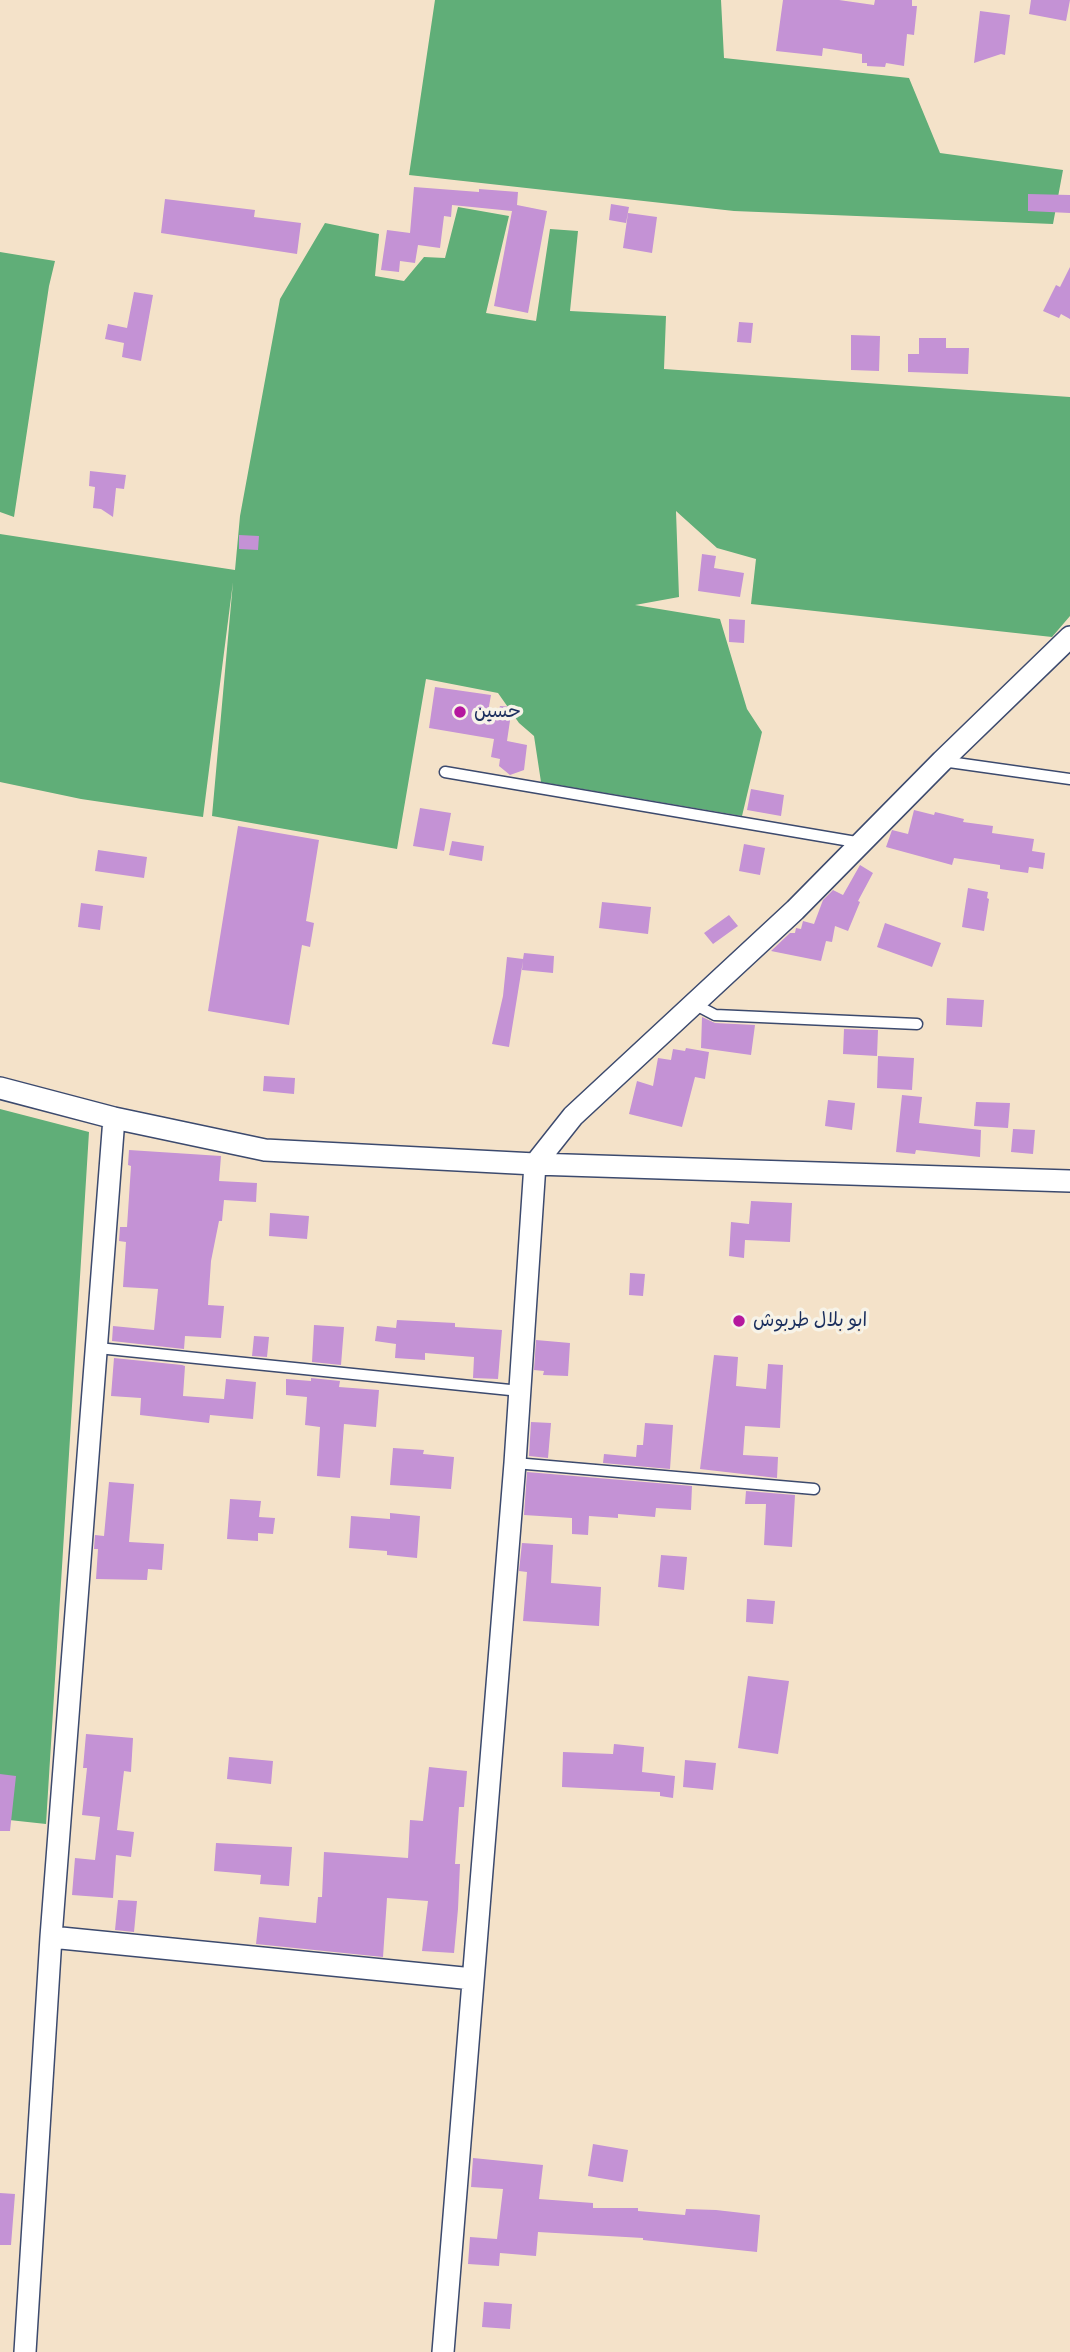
<!DOCTYPE html>
<meta charset="utf-8">
<style>
body{margin:0}
canvas{display:block;background:#f4e2c9}
</style>
<canvas width="1070" height="2352"></canvas>
<script>
const g = document.querySelector('canvas').getContext('2d');
g.lineJoin = 'round';
function fill(path, color) {
  g.fillStyle = color;
  g.fill(path, 'evenodd');
}
function poly(rows) {
  const path = new Path2D();
  for (const r of rows) {
    path.moveTo(r[0], r[1]);
    for (let i = 2; i < r.length; i += 2) path.lineTo(r[i], r[i + 1]);
  }
  return path;
}
function trace(path, color, width, dash) {
  g.strokeStyle = color;
  g.lineWidth = width;
  g.lineCap = dash ? 'butt' : 'round';
  g.setLineDash(dash || []);
  g.stroke(path);
}
function label(font, color, halo, rows, align = 'center') {
  g.font = font + ' Delius,"Playpen Sans Arabic",sans-serif';
  g.lineWidth = 7;
  g.setLineDash([]);
  g.textBaseline = 'middle';
  g.strokeStyle = halo;
  g.fillStyle = color;
  for (const [text, x, y, turn = 0] of rows) {
    g.save();
    g.translate(x, y);
    g.rotate((+turn || 0) * Math.PI / 180);
    g.textAlign = isNaN(turn) ? turn : align;
    if (halo) g.strokeText(text, 0, 0);
    g.fillText(text, 0, 0);
    g.restore();
  }
}
fill(poly([
 [435,0,721,0,724,58,909,78,940,153,1063,170,1053,224,734,211,409,175],
 [458,207,509,216,486,313,536,321,550,229,578,231,570,311,666,316,664,369,1070,397,1070,616,1052,637,751,604,756,559,717,548,676,511,679,597,635,605,720,619,747,709,762,732,742,816,541,782,534,736,519,723,498,693,426,679,397,849,212,816,233,582,203,817,81,799,0,782,0,534,235,570,240,516,280,299,325,223,379,234,375,276,404,281,424,257,445,258],
 [0,252,55,261,49,286,14,517,0,512],
 [0,1109,89,1132,46,1824,0,1819]
]), '#60ae78');
fill(poly([
 [783,0,839,0,874,5,875,0,912,0,912,6,917,6,914,35,907,34,904,66,886,63,885,67,867,66,867,63,862,63,862,54,823,48,822,56,776,51],
 [1031,0,1070,0,1066,21,1029,14],
 [980,11,1010,15,1005,55,1001,54,974,63],
 [414,187,479,192,479,189,518,192,517,205,547,211,528,313,494,306,512,211,452,205,451,217,444,216,440,248,418,245,415,263,400,261,399,272,381,270,387,230,410,233],
 [1028,194,1070,195,1070,213,1028,211],
 [165,199,255,210,254,217,301,223,297,254,161,233],
 [611,204,629,207,626,223,609,220],
 [628,213,657,217,652,253,623,248],
 [1070,267,1070,319,1061,314,1059,318,1043,311,1056,285,1060,287],
 [134,292,153,295,141,361,122,357,124,343,105,339,108,324,127,328],
 [739,322,753,323,751,343,737,342],
 [851,335,880,336,879,371,851,370],
 [919,338,946,338,946,348,969,348,968,374,908,372,908,354,919,354],
 [90,471,126,475,124,489,116,488,113,517,101,509,93,508,95,487,89,486],
 [239,535,259,536,258,550,239,549],
 [702,554,716,556,714,568,744,573,740,597,698,591],
 [729,619,745,620,744,643,729,642],
 [435,687,491,695,488,712,498,713,500,706,512,707,507,741,527,745,524,770,510,775,499,766,500,759,491,757,494,739,429,728],
 [751,789,784,795,781,816,747,810],
 [420,808,451,813,444,851,413,846],
 [914,810,934,815,935,812,964,819,963,822,993,826,992,833,1034,839,1032,851,1045,853,1043,869,1029,867,1028,873,1000,869,1000,865,954,858,952,865,886,847,892,830,908,834],
 [238,826,319,840,306,921,314,923,310,947,302,945,289,1025,208,1011],
 [452,841,484,846,482,861,449,855],
 [744,844,765,848,760,875,739,871],
 [98,850,147,857,144,878,95,871],
 [860,865,873,873,858,901,860,902,848,931,835,926,832,942,826,941,821,961,771,951,790,933,795,933,796,928,801,929,803,921,814,924,823,900,833,890,843,895],
 [968,888,988,892,987,898,989,899,984,931,962,927],
 [602,902,651,907,648,934,599,928],
 [81,903,103,906,100,930,78,927],
 [729,915,738,926,713,944,704,933],
 [885,923,941,943,932,967,877,947],
 [524,953,554,956,553,973,522,970,523,961,509,1047,492,1044,503,996,507,957,523,959],
 [947,998,984,1000,982,1027,946,1025],
 [702,1017,715,1023,755,1025,751,1055,701,1048],
 [844,1029,878,1030,877,1056,843,1054],
 [686,1048,709,1052,705,1079,695,1077,682,1127,629,1114,637,1081,653,1086,658,1058,671,1060,673,1049,685,1051],
 [878,1056,914,1058,912,1090,877,1088],
 [264,1076,295,1078,294,1094,263,1091],
 [902,1095,922,1097,919,1123,981,1130,980,1157,916,1150,915,1154,896,1152],
 [828,1100,855,1103,852,1130,825,1126],
 [976,1102,1010,1103,1008,1128,974,1126],
 [1013,1129,1035,1130,1033,1154,1011,1152],
 [129,1150,221,1156,219,1181,257,1183,256,1202,224,1200,222,1221,219,1221,211,1261,208,1305,224,1306,221,1338,185,1336,184,1349,112,1341,113,1326,154,1330,158,1289,123,1287,126,1242,119,1241,120,1227,127,1227,131,1166,128,1165],
 [751,1201,792,1203,790,1242,745,1240,744,1258,729,1256,731,1222,749,1224],
 [270,1213,309,1216,307,1239,269,1236],
 [630,1273,645,1274,643,1296,629,1295],
 [397,1320,455,1323,455,1327,502,1330,498,1379,473,1378,474,1357,425,1353,425,1360,395,1358,396,1344,375,1341,377,1326,396,1328],
 [314,1325,344,1327,341,1365,312,1362],
 [254,1336,269,1337,267,1357,252,1356],
 [536,1340,570,1343,568,1376,543,1375,544,1371,534,1370],
 [714,1355,738,1357,736,1386,766,1389,768,1364,783,1365,780,1428,745,1426,743,1455,778,1457,777,1478,700,1469],
 [114,1358,182,1365,185,1366,183,1396,224,1399,226,1379,256,1382,253,1419,210,1415,209,1423,140,1415,141,1398,111,1396],
 [311,1378,340,1381,339,1387,379,1390,376,1427,344,1424,340,1478,317,1476,320,1427,305,1425,307,1397,286,1395,286,1379,311,1381],
 [531,1422,551,1423,548,1458,529,1456],
 [645,1423,673,1425,670,1469,603,1463,604,1454,636,1457,637,1445,643,1445],
 [393,1448,424,1450,423,1454,454,1457,451,1489,390,1485],
 [527,1472,692,1486,691,1510,656,1508,655,1517,618,1514,618,1518,589,1516,588,1535,572,1534,572,1518,524,1515],
 [109,1482,134,1484,129,1542,164,1544,162,1570,148,1569,147,1580,96,1579,98,1549,94,1549,95,1535,104,1536],
 [746,1491,795,1495,792,1547,764,1545,766,1504,745,1504],
 [230,1499,261,1501,259,1517,275,1518,273,1534,258,1533,258,1541,227,1539],
 [390,1513,420,1516,417,1558,387,1555,387,1551,349,1548,351,1516,390,1519],
 [522,1543,553,1545,551,1583,601,1587,599,1626,523,1621,527,1572,519,1571],
 [661,1555,687,1557,684,1590,658,1587],
 [747,1599,775,1601,773,1624,746,1622],
 [748,1676,789,1681,778,1754,738,1748],
 [86,1734,133,1738,131,1772,124,1771,117,1830,134,1832,131,1857,116,1855,113,1898,72,1895,75,1858,95,1860,100,1817,82,1815,87,1768,83,1768],
 [614,1744,644,1747,642,1772,675,1776,673,1798,660,1796,660,1792,562,1787,563,1752,613,1754],
 [229,1757,273,1761,271,1784,227,1779],
 [685,1760,716,1763,713,1790,683,1787],
 [429,1767,467,1771,464,1807,459,1807,455,1864,460,1864,458,1909,454,1953,422,1951,428,1901,387,1898,383,1957,256,1944,259,1917,316,1923,318,1897,322,1897,324,1852,408,1858,410,1820,423,1821],
 [0,1774,16,1776,10,1831,0,1831],
 [216,1843,292,1847,289,1886,260,1884,261,1875,214,1871],
 [118,1900,137,1901,134,1932,115,1930],
 [593,2144,628,2150,623,2182,588,2176],
 [473,2158,543,2165,539,2199,593,2203,593,2208,638,2208,638,2211,685,2215,686,2209,716,2210,760,2215,757,2252,643,2240,643,2238,538,2232,536,2256,500,2253,499,2266,468,2264,470,2237,497,2239,503,2189,471,2187],
 [0,2193,15,2194,11,2245,0,2245],
 [484,2302,512,2304,510,2329,482,2327]
]), '#c492d5');
const service = poly([
 [942,761,1070,779],
 [445,772,862,843],
 [694,1004,715,1015,917,1024],
 [98,1348,520,1391],
 [515,1463,814,1489]
]);
const minor = poly([
 [0,1088,114,1118,265,1150,535,1164,1070,1181],
 [51,1937,473,1979],
 [25,2352,51,1937,114,1118],
 [443,2352,515,1463,535,1164,573,1116,795,910,942,761,1070,637]
]);
trace(service, '#3c4a6e', 13);
trace(minor, '#3c4a6e', 24);
trace(service, '#fff', 10);
trace(minor, '#fff', 21);
for (const [x, y, r, color] of [
 [460,712,7,"#b5179e"],
 [739,1321,7,"#b5179e"]
]) {
  const dot = new Path2D();
  dot.arc(x, y, r, 0, 2 * Math.PI);
  g.fillStyle = color;
  g.fill(dot);
  trace(dot, '#f7f3e8', 2.5);
}
label('19px', '#1b2f5e', '#f7f3e8', [
 ["حسين",474,712],
 ["ابو بلال طربوش",753,1321]
], 'left');
</script>
